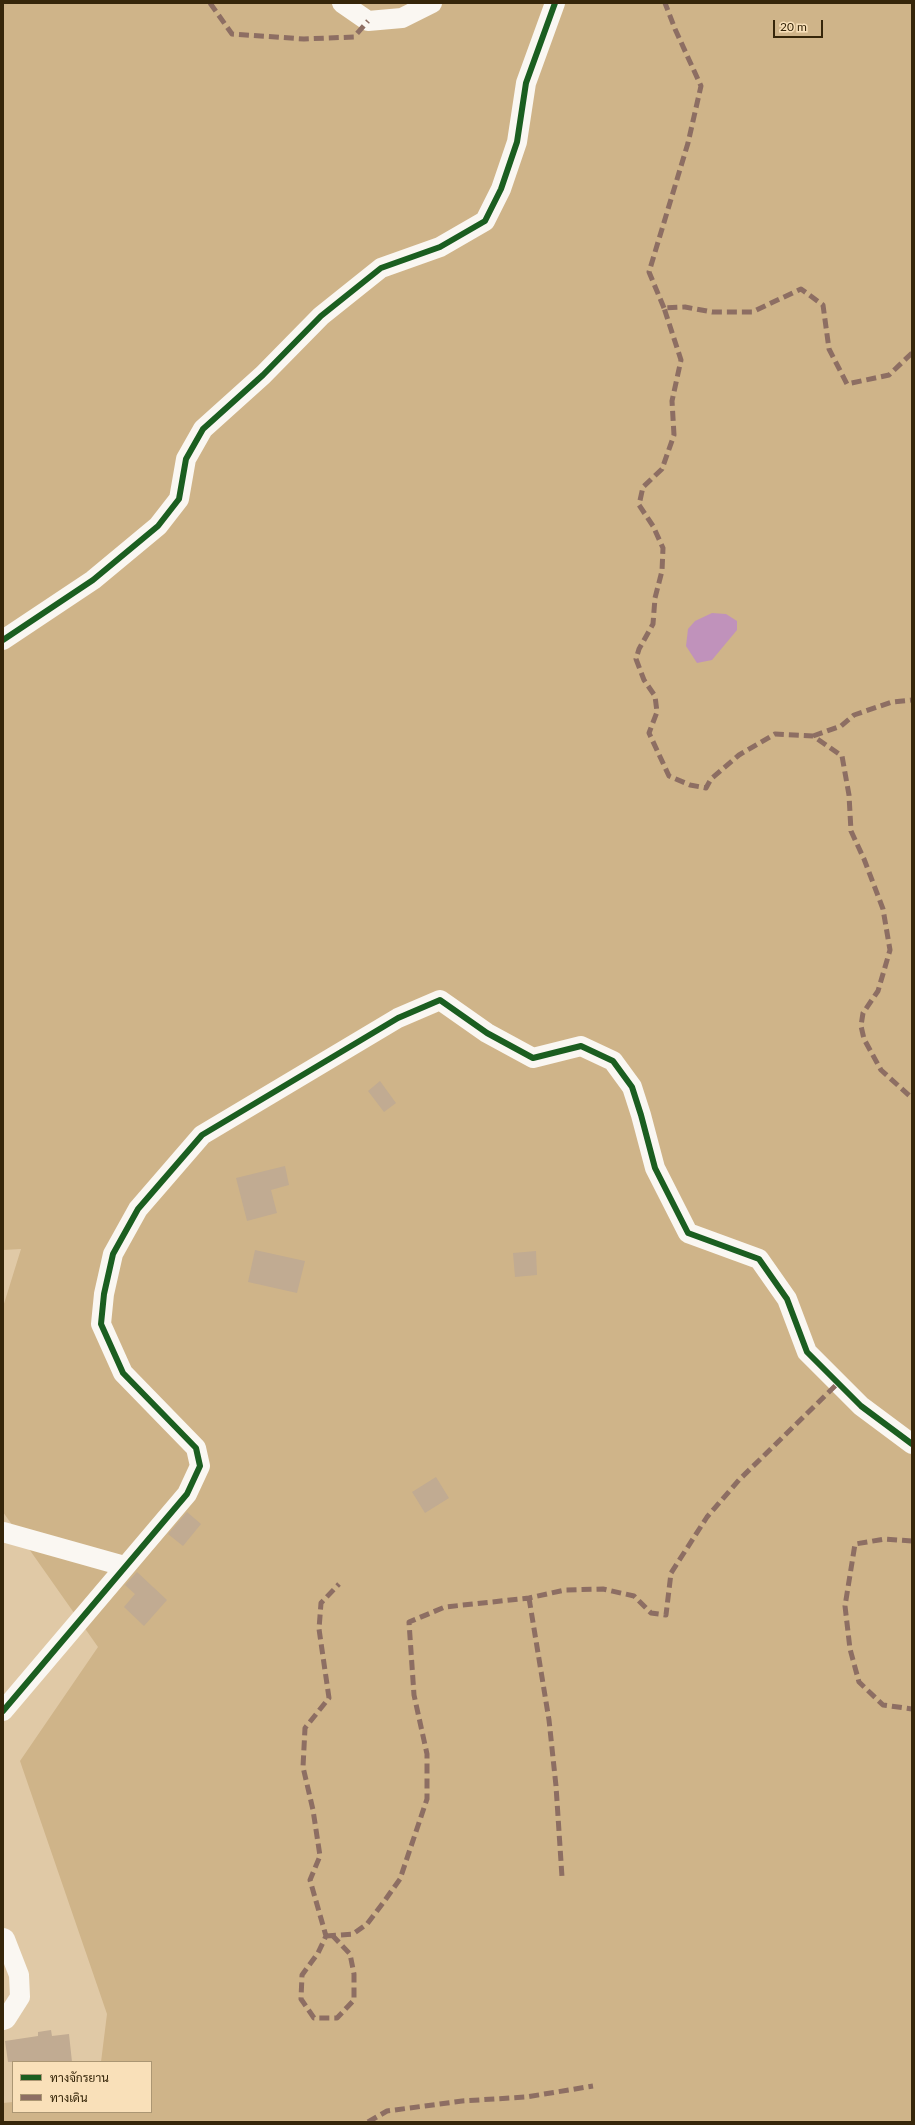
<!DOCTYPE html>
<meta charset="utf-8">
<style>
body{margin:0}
#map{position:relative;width:915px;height:2125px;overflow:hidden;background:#e0c9a6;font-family:Lato,Sarabun,sans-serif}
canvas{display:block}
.frame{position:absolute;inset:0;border:4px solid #36260a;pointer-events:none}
.legend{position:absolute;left:12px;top:2061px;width:140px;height:52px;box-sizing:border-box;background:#f9e0b9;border:1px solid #ab9673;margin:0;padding:5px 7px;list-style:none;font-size:12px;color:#36260a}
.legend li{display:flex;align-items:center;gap:8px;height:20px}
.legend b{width:20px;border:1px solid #ab9673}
.scale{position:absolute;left:773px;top:20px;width:50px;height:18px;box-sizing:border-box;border:2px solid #36260a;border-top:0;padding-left:5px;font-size:12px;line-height:14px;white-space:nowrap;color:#36260a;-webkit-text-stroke:3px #f9e0b9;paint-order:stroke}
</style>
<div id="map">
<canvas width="915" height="2125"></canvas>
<div class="frame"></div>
<ul class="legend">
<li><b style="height:5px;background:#1b5e20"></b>ทางจักรยาน</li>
<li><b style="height:5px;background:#8d6e63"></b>ทางเดิน</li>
</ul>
<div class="scale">20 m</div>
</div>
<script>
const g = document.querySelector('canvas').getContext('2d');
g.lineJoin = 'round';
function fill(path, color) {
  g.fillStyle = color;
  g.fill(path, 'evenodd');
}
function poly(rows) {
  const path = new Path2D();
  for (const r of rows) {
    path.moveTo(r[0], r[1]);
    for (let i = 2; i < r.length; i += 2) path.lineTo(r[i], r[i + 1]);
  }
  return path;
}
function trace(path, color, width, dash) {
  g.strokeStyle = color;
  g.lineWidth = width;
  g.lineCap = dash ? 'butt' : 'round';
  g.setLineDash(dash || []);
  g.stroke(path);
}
fill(poly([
 [3,3,912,3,912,2122,3,2122,3,2103,13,2102,13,2112,151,2112,151,2062,101,2062,107,2014,20,1761,98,1647,3,1512,3,1307,21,1249,3,1250]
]), '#cfb489');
fill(poly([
 [712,613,726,614,737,621,737,630,712,660,697,663,686,646,688,629,695,621]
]), '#c092bb');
fill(poly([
 [380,1081,396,1103,384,1112,368,1091],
 [285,1166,289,1185,271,1190,277,1213,247,1221,236,1178],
 [255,1250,305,1261,297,1293,248,1282],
 [536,1251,537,1275,515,1277,513,1253],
 [436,1477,449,1498,425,1513,412,1492],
 [187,1512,201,1524,183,1546,168,1534],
 [137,1572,167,1600,144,1626,124,1607,135,1594,125,1585],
 [51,2030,52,2036,69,2034,72,2062,8,2062,5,2041,38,2036,38,2032]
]), '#c1ab92');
trace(poly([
 [342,3,368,21,402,18,432,3],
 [3,640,93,580,158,526,179,499,186,459,203,429,263,375,321,316,381,268,440,247,485,221,501,189,517,142,526,83,555,3],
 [3,1532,124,1566],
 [3,1711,187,1494,200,1466,196,1448,123,1373,101,1324,104,1294,113,1254,138,1209,202,1135,398,1018,440,1000,487,1033,533,1058,581,1046,613,1061,632,1087,641,1115,655,1168,688,1233,759,1259,787,1299,807,1352,861,1406,912,1444],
 [3,1938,5,1939,19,1975,20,1997,6,2019,3,2020]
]), '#faf7f2', 20);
trace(poly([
 [210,3,232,34,304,39,354,37,368,21],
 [664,308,649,272,688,143,701,86,675,29,665,3],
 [912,353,889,375,847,384,829,349,823,305,801,289,752,312,712,312,685,307,664,308,681,360,672,401,674,435,662,469,643,487,639,505,653,526,663,548,662,571,655,598,653,624,639,649,636,659,644,680,655,696,657,712,649,733,669,776,690,785,706,788,711,779,739,755,775,734,813,736,842,756,849,795,851,831,864,859,883,909,890,950,878,991,863,1013,861,1026,864,1039,881,1070,912,1098],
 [813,736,841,726,854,715,892,702,912,700],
 [912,1541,885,1539,855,1544,845,1606,850,1649,859,1682,883,1705,912,1709],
 [529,1598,549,1720,556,1786,562,1877],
 [332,1935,350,1954,354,1974,354,2000,337,2018,314,2018,301,1999,302,1975,318,1953,326,1936,310,1880,320,1856,313,1810,303,1767,305,1728,329,1698,319,1629,321,1603,339,1584],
 [326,1936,353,1934,367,1924,383,1903,400,1879,427,1799,427,1754,414,1695,409,1622,445,1607,529,1598,565,1590,603,1589,634,1596,651,1613,666,1615,671,1573,707,1517,739,1480,838,1383],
 [368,2122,387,2111,462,2101,526,2097,593,2086]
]), '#8d6e63', 5, [10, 5]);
trace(poly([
 [3,640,93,580,158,526,179,499,186,459,203,429,263,375,321,316,381,268,440,247,485,221,501,189,517,142,526,83,555,3],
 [3,1711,187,1494,200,1466,196,1448,123,1373,101,1324,104,1294,113,1254,138,1209,202,1135,398,1018,440,1000,487,1033,533,1058,581,1046,613,1061,632,1087,641,1115,655,1168,688,1233,759,1259,787,1299,807,1352,861,1406,912,1444]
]), '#1b5e20', 6);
</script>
